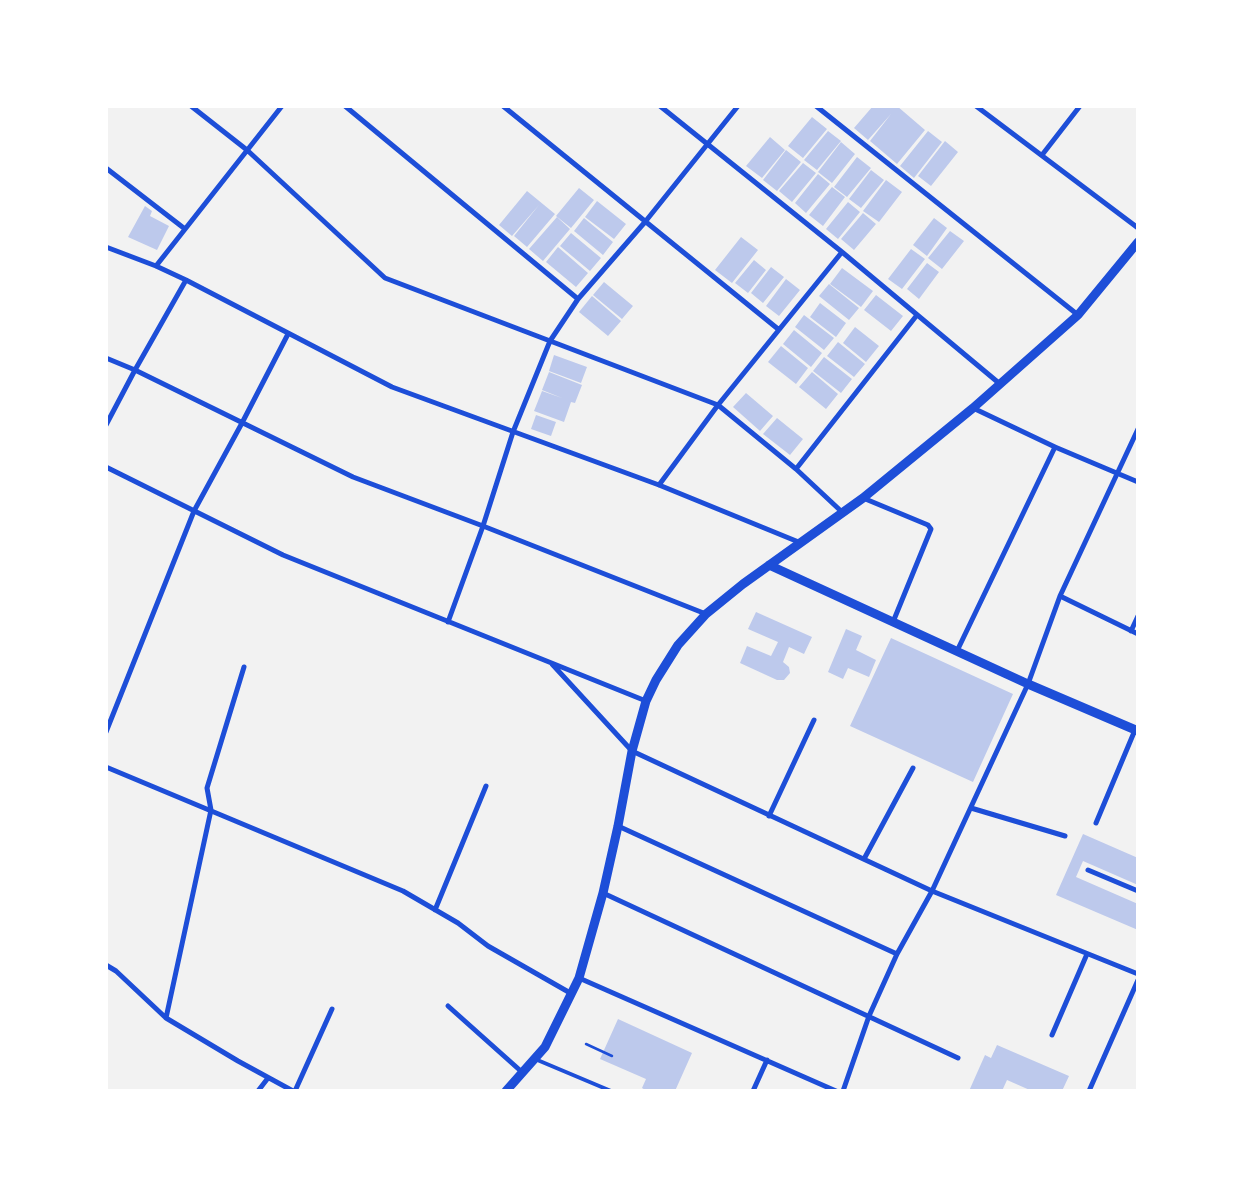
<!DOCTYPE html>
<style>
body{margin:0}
#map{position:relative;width:1244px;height:1197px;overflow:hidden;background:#f2f2f2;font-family:"Exo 2",sans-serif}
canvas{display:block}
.frame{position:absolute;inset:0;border:108px solid #fff;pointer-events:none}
</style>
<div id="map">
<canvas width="1244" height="1197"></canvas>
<div class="frame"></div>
</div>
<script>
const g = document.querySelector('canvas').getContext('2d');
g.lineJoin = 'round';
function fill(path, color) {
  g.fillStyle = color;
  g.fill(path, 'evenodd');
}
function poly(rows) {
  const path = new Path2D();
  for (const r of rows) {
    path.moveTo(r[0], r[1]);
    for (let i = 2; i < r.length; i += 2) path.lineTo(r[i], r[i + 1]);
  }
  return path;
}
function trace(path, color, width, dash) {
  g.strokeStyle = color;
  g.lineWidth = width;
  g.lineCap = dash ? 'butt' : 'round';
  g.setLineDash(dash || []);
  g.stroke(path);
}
fill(poly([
 [873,106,897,106,925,130,897,164,870,141,891,114,868,140,854,128],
 [812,117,827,129,803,158,788,146],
 [828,131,841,141,817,170,804,160],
 [928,131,942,142,914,178,900,166],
 [770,137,785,150,762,178,746,166],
 [945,141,958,152,931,186,918,176],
 [841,142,855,154,832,183,818,172],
 [786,150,801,162,777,191,763,180],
 [857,157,871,168,847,197,834,187],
 [803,163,816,173,792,202,779,191],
 [871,170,884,180,861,208,849,199],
 [818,174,830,184,806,213,795,203],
 [886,180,902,192,879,222,863,211],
 [832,187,845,197,823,226,809,215],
 [579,188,594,200,571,228,556,216],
 [527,191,555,214,527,247,514,236,539,205,512,236,499,225],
 [597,201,626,224,614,239,585,217],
 [848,202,860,212,838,239,826,229],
 [145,206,152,211,150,216,169,226,157,250,128,237],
 [863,213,876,224,854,250,841,239],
 [557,217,570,229,543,261,529,249],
 [584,218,613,242,603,255,574,231],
 [934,218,947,228,927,256,913,245],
 [950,231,964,241,942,269,928,258],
 [571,233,601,258,590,271,560,246],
 [741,237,758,250,732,283,715,270],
 [558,247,588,273,576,287,546,262],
 [911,249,925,259,902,289,888,279],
 [754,260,766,270,748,293,735,283],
 [927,263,939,272,919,299,907,289],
 [771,267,784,277,763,303,751,293],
 [842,268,873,291,861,307,830,284],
 [786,279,800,290,779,316,766,306],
 [604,282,633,306,622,319,593,295],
 [829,284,859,308,849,320,819,296],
 [876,295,903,316,891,331,864,310],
 [592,296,621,321,608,336,579,312],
 [820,303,846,323,836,337,810,317],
 [804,315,834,338,824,350,795,327],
 [855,327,879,346,866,362,843,343],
 [794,330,822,353,811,367,783,344],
 [838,342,865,364,854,377,827,356],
 [781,346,808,368,796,384,768,362],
 [554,355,587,367,581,383,549,371],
 [824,357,852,379,841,393,813,371],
 [549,372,582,385,575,403,571,402,564,422,534,411,542,391,562,398,542,390],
 [812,372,838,394,826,409,799,387],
 [746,393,773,416,760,431,733,407],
 [536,415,556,422,551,436,531,429],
 [777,418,803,439,790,455,763,434],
 [756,612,812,637,804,654,789,647,783,662,789,667,790,673,784,680,777,680,740,663,747,646,771,656,778,642,748,629],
 [846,629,862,636,856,650,876,660,869,677,848,668,843,679,828,672],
 [891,638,1013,694,973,782,850,726],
 [1083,834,1138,858,1138,885,1083,861,1076,877,1138,904,1138,930,1056,895],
 [618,1019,692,1053,675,1091,647,1091,642,1088,646,1079,600,1059],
 [997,1045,1069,1076,1062,1091,1032,1091,1007,1080,1002,1091,969,1091,985,1055,991,1058]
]), '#bdc9ec');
trace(poly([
 [586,1044,612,1056]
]), '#1d4ed8', 2.5);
trace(poly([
 [535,1059,611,1091]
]), '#1d4ed8', 4);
trace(poly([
 [191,106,247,150,385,278,718,405,796,469,842,512],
 [345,106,578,299],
 [503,106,778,329],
 [660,106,842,252,1000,384],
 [816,106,1078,315],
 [976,106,1138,228],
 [1042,155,1080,106],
 [106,168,185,229],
 [106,247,156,266,186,280,392,387,659,485,801,543],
 [156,266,282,106],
 [106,358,135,370,353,477,483,526,706,614],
 [973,408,1055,447,1138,482],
 [106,425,135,370,186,280],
 [106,467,283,555,646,701],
 [796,469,917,315],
 [659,485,718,405,842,252],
 [863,498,928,525,931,529,893,622],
 [1060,596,1138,634],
 [448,622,483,526,513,432,550,341,578,299,645,222,738,106],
 [1131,631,1138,616],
 [957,651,1055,447],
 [552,664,632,751,932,891,1138,974],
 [106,732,194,511,242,423,288,334],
 [106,767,403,891,458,923,488,946,572,994],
 [971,808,1065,836],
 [769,816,814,720],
 [1096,823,1135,730],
 [618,826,897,954],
 [864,859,913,768],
 [1088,870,1138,891],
 [603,893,958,1058],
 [435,910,486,786],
 [106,965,116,971,166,1018,238,1061,293,1091],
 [579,978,836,1091],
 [448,1006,523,1073],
 [166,1018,211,810,207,788,244,667],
 [1052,1035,1087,954],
 [258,1091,268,1078],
 [295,1091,332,1009],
 [753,1091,767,1060],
 [843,1091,869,1016,897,954,932,891,1028,684,1060,596,1138,429],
 [1089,1091,1138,980]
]), '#1d4ed8', 5);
trace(poly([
 [769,565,1028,684,1138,731],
 [506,1091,545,1047,579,978,603,893,618,826,632,751,646,701,656,680,678,645,706,614,743,584,863,498,973,408,1078,315,1138,242]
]), '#1d4ed8', 9);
</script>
